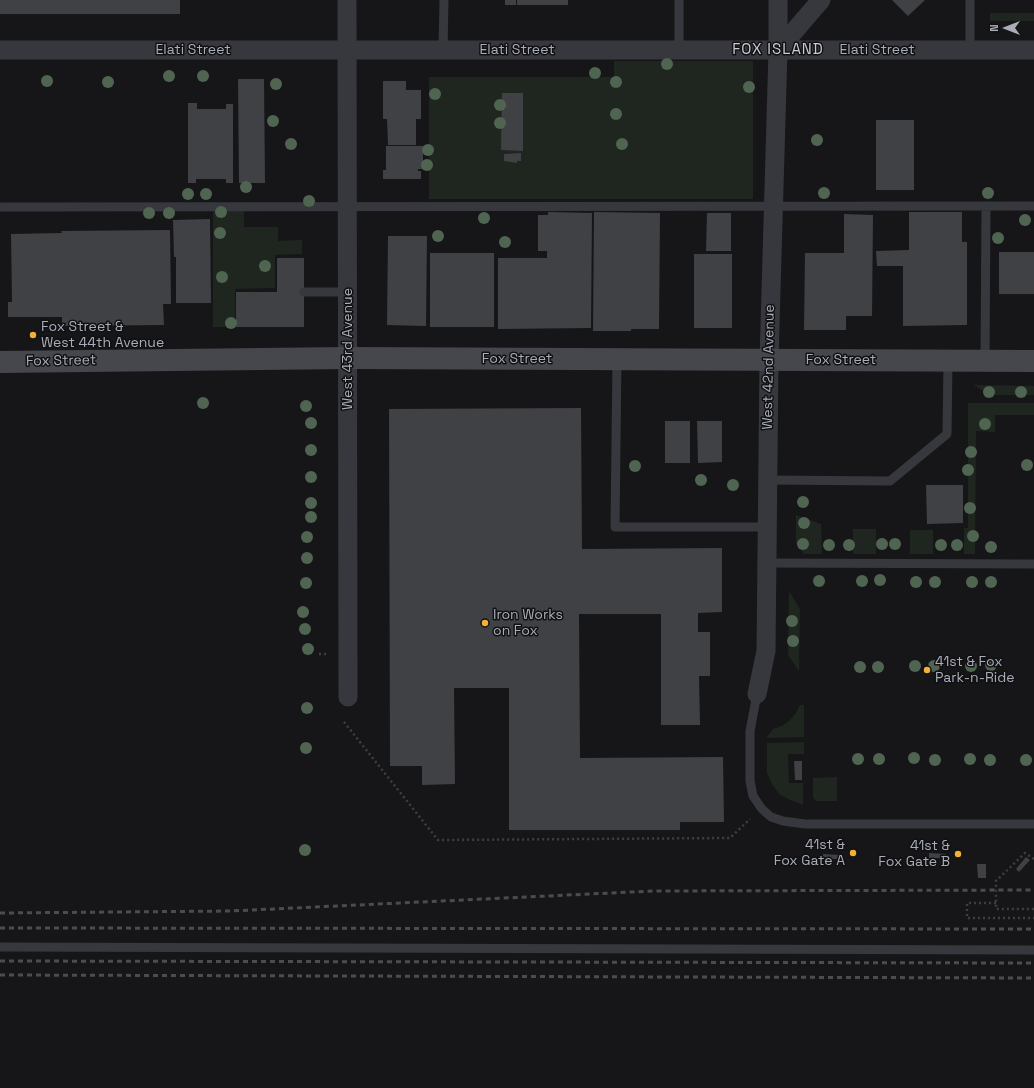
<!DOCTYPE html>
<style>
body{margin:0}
#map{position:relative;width:1034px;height:1088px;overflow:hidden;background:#161618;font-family:"Space Grotesk",sans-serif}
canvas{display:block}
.north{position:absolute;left:986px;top:8px;width:40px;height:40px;-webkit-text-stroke:3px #111113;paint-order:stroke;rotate:270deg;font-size:11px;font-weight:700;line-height:16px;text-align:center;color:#a8adb8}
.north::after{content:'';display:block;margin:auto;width:14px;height:18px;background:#a8adb8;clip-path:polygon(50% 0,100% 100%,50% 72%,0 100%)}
</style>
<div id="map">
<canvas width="1034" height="1088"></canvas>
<div class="north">N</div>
</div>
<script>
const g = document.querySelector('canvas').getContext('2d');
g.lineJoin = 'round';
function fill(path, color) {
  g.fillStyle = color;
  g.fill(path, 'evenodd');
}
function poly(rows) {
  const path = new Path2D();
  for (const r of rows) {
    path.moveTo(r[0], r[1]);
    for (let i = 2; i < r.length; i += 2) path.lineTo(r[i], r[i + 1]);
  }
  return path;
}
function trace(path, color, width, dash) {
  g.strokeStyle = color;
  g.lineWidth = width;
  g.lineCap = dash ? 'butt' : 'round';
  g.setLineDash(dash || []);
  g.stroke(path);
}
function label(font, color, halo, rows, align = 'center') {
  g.font = font + ' "Space Grotesk",sans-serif';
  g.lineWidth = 3;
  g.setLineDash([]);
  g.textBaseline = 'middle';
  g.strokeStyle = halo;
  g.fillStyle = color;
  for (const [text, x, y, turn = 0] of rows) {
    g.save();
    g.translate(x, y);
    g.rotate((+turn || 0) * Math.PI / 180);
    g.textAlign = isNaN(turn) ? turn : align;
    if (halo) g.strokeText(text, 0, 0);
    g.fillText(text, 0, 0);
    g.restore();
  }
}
fill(poly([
 [990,13,1034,13,1034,21,990,21],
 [614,61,753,61,753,199,429,199,429,77,614,77],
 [213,210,244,210,244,227,278,227,278,241,302,240,302,254,275,255,275,288,235,289,235,327,213,327],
 [973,385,1034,386,1034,395,991,395],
 [968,403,1034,403,1034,415,995,415,995,432,976,431,975,554,964,554,964,528,968,528],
 [796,515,821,524,822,554,804,554,796,543],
 [853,529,876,529,876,554,853,554],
 [910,530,933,530,933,554,910,554],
 [789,591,800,609,799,671,788,655],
 [800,705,804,705,804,737,766,738,773,729,782,726,790,720,796,713],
 [804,742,804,754,788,754,789,783,803,783,803,805,788,799,779,794,772,784,767,773,767,743],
 [837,777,837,801,816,801,813,798,813,778]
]), '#1e261f');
fill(poly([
 [0,0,180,0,180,14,0,14],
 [505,0,516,0,516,5,505,5],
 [517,0,568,0,568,5,517,5],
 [892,0,925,0,908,16],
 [238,79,264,79,265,183,239,183],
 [383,81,406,81,406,90,421,90,421,119,416,119,416,145,388,145,387,119,383,119],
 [502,93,523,93,523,151,501,150],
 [188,103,197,103,197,109,226,109,226,104,233,104,233,183,226,183,226,179,196,179,196,183,188,183],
 [876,120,914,120,914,190,876,190],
 [386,146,423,146,423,169,418,169,418,171,421,171,421,179,383,179,383,170,386,170],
 [521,153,521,161,517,161,517,163,504,161,504,154],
 [548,212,592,213,591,328,498,329,498,258,547,258,547,251,538,251,538,215,548,215],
 [594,212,660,213,659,329,631,329,631,331,593,331],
 [909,212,962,212,962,242,967,242,967,325,903,326,903,266,877,266,876,251,909,250],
 [707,213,731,213,731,251,706,251],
 [844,214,873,215,872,316,846,316,846,330,804,330,805,253,844,253],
 [210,219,211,303,176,303,176,257,174,257,173,220],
 [170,230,171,304,163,304,164,325,62,326,62,317,8,317,8,302,12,302,11,234,62,233,61,231],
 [388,236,427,236,426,326,387,325],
 [999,252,1034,252,1034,294,999,294],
 [430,253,494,253,494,327,430,327],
 [694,254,732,254,732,328,694,328],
 [277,258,304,258,304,327,236,327,236,292,277,292],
 [581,408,582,549,722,548,722,612,698,613,698,632,710,632,710,676,699,676,700,725,661,725,661,614,579,614,580,758,723,757,724,822,680,822,680,830,509,830,509,688,454,688,455,784,422,785,422,766,390,766,389,409],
 [665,421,690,421,690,463,665,463],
 [697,421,722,421,722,462,698,463],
 [926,485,963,485,963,523,927,524],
 [794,761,802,761,802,780,795,780],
 [929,853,946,854,946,858,929,858],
 [823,854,839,855,839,859,823,859],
 [1026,857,1030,860,1019,872,1016,869],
 [977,864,986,864,986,878,978,878]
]), '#404145');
trace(poly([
 [319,654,329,654],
 [344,722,438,840,730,838,750,819],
 [1034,859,1025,853,996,881,996,909,1034,909],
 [996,903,967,903,967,918,1034,918]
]), '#3d3f44', 2.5, [2, 3]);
trace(poly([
 [679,0,679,50],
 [443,50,444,0],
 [970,50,970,0],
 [0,207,1034,206],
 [304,292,348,292],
 [617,359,615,527,767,527],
 [985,361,986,206],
 [767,480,890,481,947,434,948,361],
 [767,563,1034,564],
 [757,694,750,731,750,781,753,796,762,809,771,817,783,821,805,824,1034,824],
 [0,947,1034,950]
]), '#37383d', 9);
trace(poly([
 [347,0,348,697],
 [0,50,1034,50],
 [778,50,821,0],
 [757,694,766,651,769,360,778,50,778,0]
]), '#37383d', 19);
trace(poly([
 [0,362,348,358,1034,361]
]), '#45474d', 22);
trace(poly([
 [0,913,231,911,653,891,1034,890],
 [0,928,1034,929],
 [0,961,1034,963],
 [0,975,1034,978]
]), '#4a4c52', 3, [5, 4]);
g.fillStyle = '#506452';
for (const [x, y] of [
 [667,64],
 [595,73],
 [169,76],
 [203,76],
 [47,81],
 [108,82],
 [616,82],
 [276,84],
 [749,87],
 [435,94],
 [500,105],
 [616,114],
 [273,121],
 [500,123],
 [817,140],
 [291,144],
 [622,144],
 [428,150],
 [427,165],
 [246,187],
 [824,193],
 [988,193],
 [188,194],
 [206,194],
 [309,201],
 [221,212],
 [149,213],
 [169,213],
 [484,218],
 [1025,220],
 [220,233],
 [438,236],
 [998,238],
 [505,242],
 [265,266],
 [222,277],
 [231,323],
 [989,392],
 [1021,392],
 [203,403],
 [306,406],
 [311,423],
 [985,424],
 [311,450],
 [971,452],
 [1027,465],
 [635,466],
 [968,470],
 [311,477],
 [701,480],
 [733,485],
 [803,502],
 [311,503],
 [970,508],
 [311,517],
 [804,523],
 [973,536],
 [307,537],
 [803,544],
 [882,544],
 [895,544],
 [829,545],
 [849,545],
 [941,545],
 [957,545],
 [991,547],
 [307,558],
 [880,580],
 [819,581],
 [862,581],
 [916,582],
 [935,582],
 [972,582],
 [991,582],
 [306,583],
 [303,612],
 [792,621],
 [305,629],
 [793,641],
 [308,649],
 [991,665],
 [915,666],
 [934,666],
 [971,666],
 [860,667],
 [878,667],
 [307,708],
 [306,748],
 [914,758],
 [858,759],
 [879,759],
 [970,759],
 [935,760],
 [990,760],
 [1026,760],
 [305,850]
]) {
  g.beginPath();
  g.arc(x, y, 6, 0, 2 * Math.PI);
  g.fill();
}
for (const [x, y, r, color] of [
 [33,335,4,"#f2b134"],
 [485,623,4,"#f2b134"],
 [927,670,4,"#f2b134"],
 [853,853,4,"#f2b134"],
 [958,854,4,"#f2b134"]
]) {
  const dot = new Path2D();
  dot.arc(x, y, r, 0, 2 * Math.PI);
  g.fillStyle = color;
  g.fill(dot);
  trace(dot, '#111113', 1.5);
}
label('14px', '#a8adb8', '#111113', [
 ["Elati Street",193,50],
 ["Elati Street",517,50],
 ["Elati Street",877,50],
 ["West 43rd Avenue",348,349,-90],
 ["Fox Street",517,359],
 ["Fox Street",841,360],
 ["Fox Street",61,361,-1],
 ["West 42nd Avenue",769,367,-89]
]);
label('14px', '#a8adb8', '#111113', [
 ["Fox Street &",41,327],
 ["West 44th Avenue",41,343],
 ["Iron Works",493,615],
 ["on Fox",493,631],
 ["41st & Fox",935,662],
 ["Park-n-Ride",935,678],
 ["41st &",845,845,"right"],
 ["Fox Gate A",845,861,"right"],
 ["41st &",950,846,"right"],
 ["Fox Gate B",950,862,"right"]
], 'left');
g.letterSpacing = '1px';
label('15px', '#c9ccd4', '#111113', [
 ["FOX ISLAND",778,50]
]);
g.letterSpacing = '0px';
</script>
